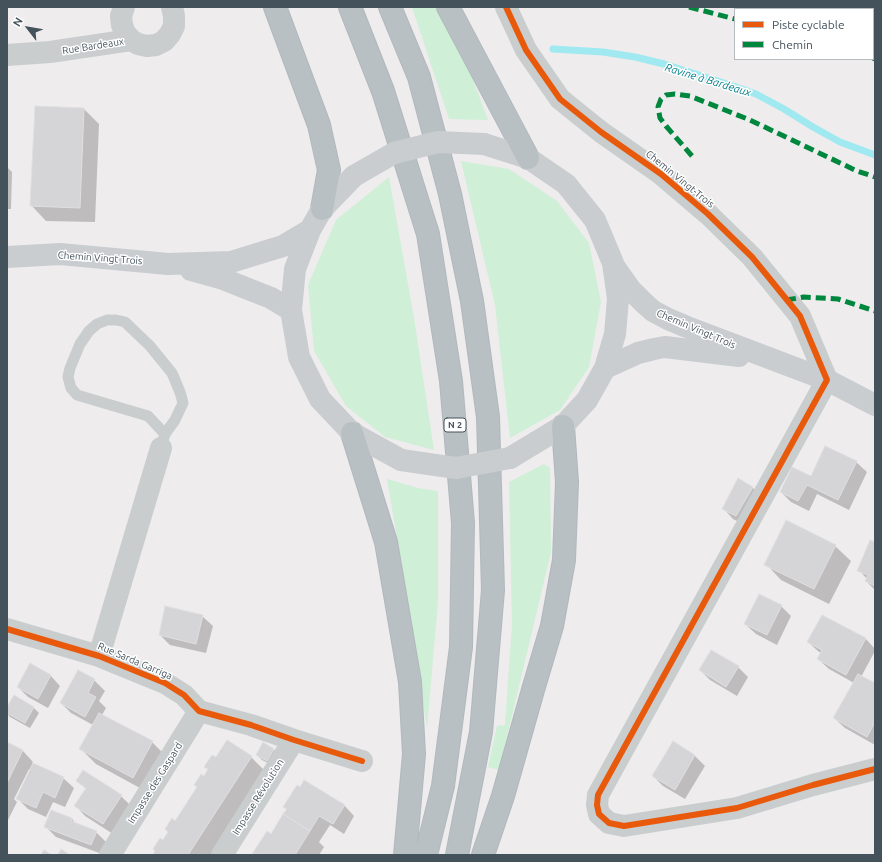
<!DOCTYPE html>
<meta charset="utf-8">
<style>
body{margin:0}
#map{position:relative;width:882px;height:862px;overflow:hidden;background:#eeeced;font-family:Ubuntu,sans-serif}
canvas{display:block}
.frame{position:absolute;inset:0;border:8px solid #43525b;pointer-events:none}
.legend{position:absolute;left:734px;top:8px;width:140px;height:52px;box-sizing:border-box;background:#fff;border:1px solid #b4babd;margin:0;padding:5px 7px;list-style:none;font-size:12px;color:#43525b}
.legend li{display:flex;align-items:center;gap:8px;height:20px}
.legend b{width:20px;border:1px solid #b4babd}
.north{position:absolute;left:8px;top:8px;width:40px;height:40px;-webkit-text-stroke:3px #fff;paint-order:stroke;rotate:301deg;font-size:11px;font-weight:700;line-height:16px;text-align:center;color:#43525b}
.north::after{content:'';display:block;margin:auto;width:14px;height:18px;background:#43525b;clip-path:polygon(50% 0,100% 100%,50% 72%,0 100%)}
</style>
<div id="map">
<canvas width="882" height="862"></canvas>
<div class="frame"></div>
<ul class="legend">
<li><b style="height:5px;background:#e8590c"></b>Piste cyclable</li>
<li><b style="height:5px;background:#00873e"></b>Chemin</li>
</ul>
<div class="north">N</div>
</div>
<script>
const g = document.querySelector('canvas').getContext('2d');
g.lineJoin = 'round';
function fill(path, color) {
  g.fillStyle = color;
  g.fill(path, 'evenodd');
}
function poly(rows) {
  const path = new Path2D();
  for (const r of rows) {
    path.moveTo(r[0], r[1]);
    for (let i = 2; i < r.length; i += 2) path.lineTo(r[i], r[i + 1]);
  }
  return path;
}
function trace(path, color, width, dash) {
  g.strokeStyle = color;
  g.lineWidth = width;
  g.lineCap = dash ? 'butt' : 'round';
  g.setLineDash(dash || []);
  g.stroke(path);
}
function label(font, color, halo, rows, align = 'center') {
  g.font = font + ' Ubuntu,sans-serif';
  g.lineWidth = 3;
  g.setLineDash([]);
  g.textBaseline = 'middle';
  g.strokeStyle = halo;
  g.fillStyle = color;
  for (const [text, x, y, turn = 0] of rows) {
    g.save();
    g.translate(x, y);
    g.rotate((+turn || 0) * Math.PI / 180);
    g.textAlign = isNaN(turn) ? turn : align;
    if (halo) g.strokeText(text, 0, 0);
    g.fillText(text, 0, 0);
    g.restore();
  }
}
fill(poly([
 [412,7,441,7,457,37,488,120,449,119],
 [461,161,509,169,557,201,589,243,601,302,589,367,560,410,510,438,495,305],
 [389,177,414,318,434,450,385,437,346,406,314,351,308,285,336,220],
 [544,464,550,468,551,552,499,770,488,767,497,726,505,725,512,625,509,482],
 [387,479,418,488,438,491,438,602,427,728,407,597]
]), '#cfefd7');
fill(poly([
 [36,107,84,109,99,124,95,222,46,221,31,205],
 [7,167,12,172,11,209,7,209],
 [825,447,856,462,867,472,849,510,817,494,809,511,791,502,781,492,811,477],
 [739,480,753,488,763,498,747,526,733,519,723,508],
 [875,543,875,590,866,581,867,579,859,570],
 [835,546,851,561,829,604,781,580,766,564],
 [781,606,791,616,777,645,756,634,745,624],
 [202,616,213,626,206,653,170,645,160,635],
 [822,616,866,639,875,649,875,651,861,677,875,684,875,745,845,728,834,718,854,683,829,669,818,659,821,653,819,652,808,642],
 [738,667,748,677,737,696,710,680,700,670],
 [50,675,60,686,48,708,28,697,18,687],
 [94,680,105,691,99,701,106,708,102,715,152,742,167,757,149,793,96,764,81,749,93,725,71,713,61,703],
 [14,696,34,708,39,713,30,728,10,717,7,713,7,709],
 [673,742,695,756,705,766,685,799,663,786,653,776],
 [7,743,23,751,33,762,32,764,63,778,74,788,65,807,53,802,46,817,28,809,18,799,31,770,29,769,14,799,17,802,7,822],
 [264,743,274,750,279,754,272,765,262,760,257,755],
 [251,757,266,772,213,855,154,855,209,770,205,767,216,759],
 [77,781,121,796,131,806,113,834,85,816,75,805,86,789],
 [344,805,354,816,344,834,330,825,319,842,324,847,319,855,254,855,254,854,267,832,272,835,287,810,284,807],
 [51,811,72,819,77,825,96,832,106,842,102,854,56,837,45,826]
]), '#0003');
trace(poly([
 [553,49,603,52,635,57,664,64,727,84,756,94,784,109,813,127,840,142,875,155]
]), '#a0e9f0', 7);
const building = poly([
 [35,106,84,108,80,208,30,206,35,106],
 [825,446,857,461,838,500,807,485,798,501,780,492,792,467,811,476,825,446],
 [738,478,753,487,736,516,722,509,738,478],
 [786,520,836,545,814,589,764,565,786,520],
 [870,540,875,542,875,586,865,581,868,575,857,571,870,540],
 [759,594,782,605,767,635,744,624,759,594],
 [165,606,203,615,196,644,159,635,165,606],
 [822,615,866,638,846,675,817,659,822,650,807,642,822,615],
 [711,650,739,666,726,687,699,670,711,650],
 [30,663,51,675,38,699,17,687,30,663],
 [78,670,95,679,88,693,96,697,85,717,60,703,78,670],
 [858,674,875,683,875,722,867,737,833,718,858,674],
 [14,695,34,707,25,723,7,713,7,707,14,695],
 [99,713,153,741,133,778,79,749,99,713],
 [227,740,252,756,188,855,153,855,155,851,153,849,160,838,163,840,168,832,165,829,172,818,175,821,197,787,194,785,201,774,204,776,208,769,204,767,212,755,216,757,227,740],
 [673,741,695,755,675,790,652,776,673,741],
 [7,742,23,750,7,783,7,742],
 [263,742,274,749,267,761,256,755,263,742],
 [33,763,64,777,55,798,43,792,36,808,16,799,33,763],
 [83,770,122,795,103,824,74,806,86,788,76,781,83,770],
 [304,780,345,805,333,824,319,816,310,831,283,814,287,809,283,807,297,785,300,787,304,780],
 [51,810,72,818,71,821,97,831,91,845,44,827,51,810],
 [283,814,310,831,295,855,252,854,267,831,271,834,283,814],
 [61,849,70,855,58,855,61,849],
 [44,850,52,855,41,855,44,850]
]);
fill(building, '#d5d5d7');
trace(building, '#dfdee0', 1);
const highway = poly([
 [275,7,319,125,329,170,322,209],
 [350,7,383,91,428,234,451,381,463,523,461,647,443,786,426,855],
 [390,7,419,77,450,194,472,301,488,417,493,590,481,732,457,855],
 [448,7,528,158],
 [352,433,386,542,410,682,414,754,405,855],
 [483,855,503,796,533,690,552,626,564,560,567,482,563,426]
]);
trace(highway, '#b1b8bd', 24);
trace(poly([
 [161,448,165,434,175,420,183,403,180,392,172,373,150,346,125,322,116,320,107,320,97,324,89,331,80,344,70,368,68,377,71,388,77,395,148,416,165,434]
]), '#c9cdce', 11);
trace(poly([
 [124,7,121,16,122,25,125,33,131,40,138,44,147,46,156,45,164,41,170,34,174,26,174,16,172,7],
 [506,7,526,50,560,99,601,132,661,174,708,214,752,257,800,316,827,380,598,795,597,805,599,814,609,823,624,826,737,808,813,785,875,769],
 [7,55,50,52,131,40],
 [7,629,99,656,165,683,184,695,199,711,251,725,294,740,362,761],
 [99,656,161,448],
 [110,855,199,711],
 [222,855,294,740]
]), '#c9cdce', 22);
trace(poly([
 [484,144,528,158,566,184,595,220,613,263,618,299,615,334,605,368,587,400,563,426,510,458],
 [354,176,322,209,310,230,295,269,291,310,299,357,320,399,352,433,401,460],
 [7,257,60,254,168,264,231,262,283,246,310,230],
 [614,266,631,290,644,303,653,311,668,319,687,327,827,380,875,405],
 [191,270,223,279,271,298,291,310],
 [605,368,638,353,654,349,665,347,739,356]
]), '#c9cdd0', 22);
trace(highway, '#b9c0c4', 22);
trace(poly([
 [354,176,394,153,438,142,484,144],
 [401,460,456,468,510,458]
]), '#c9cdd0', 22);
trace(poly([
 [689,7,735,19],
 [873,58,875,59],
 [692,156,666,126,660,118,658,107,661,99,666,95,675,94,690,96,750,120,857,171,875,177],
 [786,300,804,297,838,299,875,311]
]), '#00873e', 5, [10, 5]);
trace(poly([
 [506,7,526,50,560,99,601,132,661,174,708,214,752,257,800,316,827,380,598,795,597,805,599,814,609,823,624,826,737,808,813,785,875,769],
 [7,629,99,656,165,683,184,695,199,711,251,725,294,740,362,761]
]), '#e8590c', 6);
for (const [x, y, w] of [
 [455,425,22]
]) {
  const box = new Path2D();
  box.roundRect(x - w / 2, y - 7, w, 14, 3);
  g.fillStyle = '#fff';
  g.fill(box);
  trace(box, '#43525b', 1);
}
label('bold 9px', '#43525b', null, [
 ["N 2",455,425]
]);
label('10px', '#43525b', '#fff', [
 ["Rue Bardeaux",93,46,-9],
 ["Chemin Vingt-Trois",680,179,39],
 ["Chemin Vingt Trois",100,258,4],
 ["Chemin Vingt Trois",696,329,23],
 ["Rue Sarda Garriga",135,661,23],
 ["Impasse des Gaspard",155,783,-58],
 ["Impasse Révolution",258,797,-58]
]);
label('italic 11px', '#04838f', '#fff', [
 ["Ravine à Bardeaux",708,80,17]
]);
</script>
